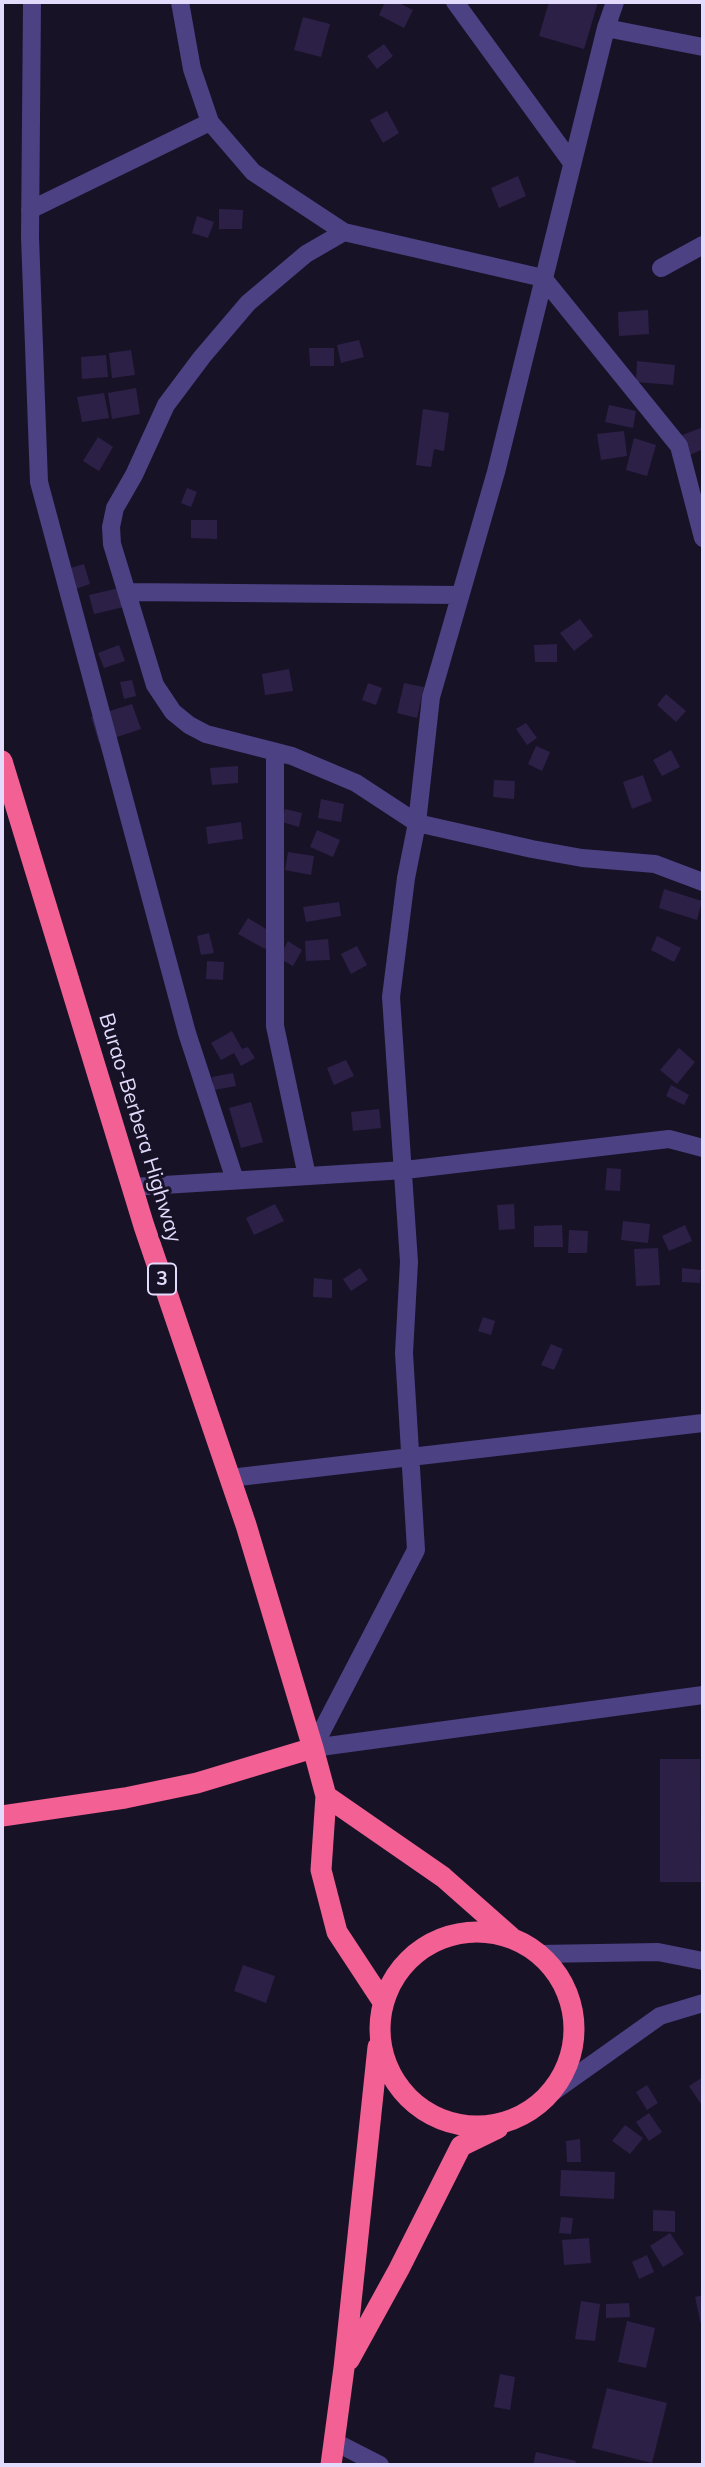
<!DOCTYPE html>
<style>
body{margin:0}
#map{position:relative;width:705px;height:2467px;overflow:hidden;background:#181227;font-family:Mulish,sans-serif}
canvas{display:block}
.frame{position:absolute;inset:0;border:4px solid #e3dbfc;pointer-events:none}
</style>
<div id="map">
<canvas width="705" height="2467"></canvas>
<div class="frame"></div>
</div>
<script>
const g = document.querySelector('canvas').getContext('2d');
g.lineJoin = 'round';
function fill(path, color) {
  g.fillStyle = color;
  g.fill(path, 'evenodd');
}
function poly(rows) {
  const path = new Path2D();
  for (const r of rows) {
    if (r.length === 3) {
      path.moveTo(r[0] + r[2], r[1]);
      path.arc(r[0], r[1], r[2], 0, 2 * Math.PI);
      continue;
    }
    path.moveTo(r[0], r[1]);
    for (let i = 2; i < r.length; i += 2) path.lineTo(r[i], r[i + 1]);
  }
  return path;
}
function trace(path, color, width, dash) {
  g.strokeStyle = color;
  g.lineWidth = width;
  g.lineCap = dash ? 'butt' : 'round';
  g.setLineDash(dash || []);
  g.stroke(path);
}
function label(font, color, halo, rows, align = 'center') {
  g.font = font + ' Mulish,sans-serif';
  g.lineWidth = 6;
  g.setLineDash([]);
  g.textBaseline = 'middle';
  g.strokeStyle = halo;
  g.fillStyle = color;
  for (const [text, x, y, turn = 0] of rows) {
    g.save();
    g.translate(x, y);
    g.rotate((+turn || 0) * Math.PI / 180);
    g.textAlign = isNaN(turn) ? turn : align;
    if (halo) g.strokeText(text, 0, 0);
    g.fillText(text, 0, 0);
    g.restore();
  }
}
fill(poly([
 [385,2,397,2,413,10,404,28,379,15],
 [549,2,598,2,584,49,539,36],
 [303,17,330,24,321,57,294,50],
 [384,44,393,56,377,69,367,56],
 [387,111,399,133,383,143,370,120],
 [518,176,526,196,499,208,491,188],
 [219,209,243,210,242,229,219,229],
 [197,216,214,222,208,238,192,233],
 [648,310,649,334,619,336,618,312],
 [359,340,364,357,341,363,337,345],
 [309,348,334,348,334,366,310,366],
 [131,350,135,375,112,378,109,353],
 [106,355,108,377,82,379,81,357],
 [637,361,675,365,673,385,636,382],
 [136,388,140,414,112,419,108,393],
 [104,393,109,418,82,422,77,397],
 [609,405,636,411,633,428,605,422],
 [423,409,449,413,444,451,434,449,431,467,416,465],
 [703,427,703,449,688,456,680,436],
 [624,431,627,456,601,460,597,434],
 [98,437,113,447,99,471,83,461],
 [634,438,656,445,647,476,626,470],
 [187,488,197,492,191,507,181,503],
 [191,520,217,520,217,539,191,538],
 [84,564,90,584,73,590,67,569],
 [119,588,124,607,94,614,89,595],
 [580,619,593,636,574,651,560,633],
 [557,644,557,662,535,662,534,645],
 [119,645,125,661,104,668,98,653],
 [289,669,293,691,265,695,262,674],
 [132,680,136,696,124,699,120,682],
 [368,683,382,688,376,705,362,700],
 [404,683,424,687,417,718,397,713],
 [666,694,686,711,676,722,657,705],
 [132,704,141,729,99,743,91,717],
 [526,723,537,738,527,745,516,729],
 [536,746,550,752,542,771,528,764],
 [671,750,680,767,662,776,653,760],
 [238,766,238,783,212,785,210,768],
 [643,775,652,801,632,809,623,782],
 [494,780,515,781,514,799,493,797],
 [321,799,344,804,341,822,318,818],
 [285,809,302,813,299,827,282,822],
 [241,822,243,839,208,844,206,827],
 [317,830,340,840,333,857,310,847],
 [288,852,314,856,311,875,285,870],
 [664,889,702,901,697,920,659,908],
 [339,902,341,916,306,922,303,907],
 [248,918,274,934,265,949,238,934],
 [209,933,214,953,201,955,197,936],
 [657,936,681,948,674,962,651,950],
 [328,939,330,960,306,961,305,941],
 [288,941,302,950,293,966,279,958],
 [357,946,367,965,351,974,341,954],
 [207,961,224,962,223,980,206,979],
 [232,1031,242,1049,248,1047,255,1058,241,1066,234,1053,221,1060,211,1043],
 [679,1048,695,1062,677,1084,660,1070],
 [346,1060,354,1076,334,1085,327,1068],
 [233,1073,236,1086,214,1090,212,1077],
 [671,1085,689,1095,684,1105,666,1096],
 [251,1102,263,1142,241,1148,229,1108],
 [379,1109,381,1128,353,1131,351,1112],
 [607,1168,621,1169,620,1191,605,1190],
 [275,1204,284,1221,254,1235,246,1218],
 [514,1204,515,1229,499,1230,497,1205],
 [623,1221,650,1224,648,1243,621,1240],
 [562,1225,563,1247,534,1247,534,1226],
 [685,1225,692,1241,669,1251,662,1236],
 [569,1230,588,1231,587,1253,568,1253],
 [658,1248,660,1285,636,1286,634,1249],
 [360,1268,368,1280,351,1291,343,1279],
 [682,1268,701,1270,700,1283,682,1282],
 [314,1278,332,1280,332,1298,313,1297],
 [483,1317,495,1321,491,1335,478,1331],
 [551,1344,563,1349,554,1370,541,1365],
 [660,1759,700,1759,701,1882,660,1882],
 [243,1965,275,1976,266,2003,234,1991],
 [703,2077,703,2102,701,2104,689,2086],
 [647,2085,658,2103,647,2110,636,2092],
 [649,2113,662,2132,649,2141,636,2122],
 [625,2125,643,2138,630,2154,612,2141],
 [580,2139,581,2162,567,2162,566,2141],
 [561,2170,615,2172,614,2199,560,2196],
 [653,2210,675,2211,675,2232,653,2231],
 [561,2217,573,2218,571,2234,559,2233],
 [670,2233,684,2254,663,2267,650,2246],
 [589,2238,591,2263,564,2265,562,2240],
 [647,2255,654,2272,639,2279,632,2262],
 [703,2295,703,2329,702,2329,695,2297],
 [581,2301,600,2304,595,2341,575,2339],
 [629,2303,630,2317,606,2318,606,2304],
 [627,2321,655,2328,646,2368,618,2362],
 [500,2374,515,2377,510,2410,494,2407],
 [607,2388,667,2403,652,2463,592,2448],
 [536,2452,576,2461,575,2465,533,2465]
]), '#2c2047');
trace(poly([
 [32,2,30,237,39,482,187,1033,235,1180],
 [180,2,192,69,210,122,253,172,344,232,543,278,679,446,703,538],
 [455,2,572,163],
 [606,28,703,47],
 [30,210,210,122],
 [344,232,306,254,248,303,202,357,166,405,134,475,115,508,111,527,112,544,155,685,173,712,189,725,206,734,292,756,356,783,417,823,532,849,582,858,655,864,703,882],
 [661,268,703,245],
 [127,592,459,595],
 [275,752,275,1026,307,1176],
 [132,1187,405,1170,669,1139,703,1148],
 [230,1478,703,1423],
 [313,1748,416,1550,404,1353,409,1262,391,997,406,878,417,823,431,697,496,472,606,28,615,2],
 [313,1748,703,1695],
 [539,1954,658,1952,703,1961],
 [546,2097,660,2016,703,2003],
 [333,2441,380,2465]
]), '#4c4182', 18);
trace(poly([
 [2,761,144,1226,246,1525,313,1748,326,1796,321,1870,337,1932,383,2002],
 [326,1796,443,1877,511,1937],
 [2,1816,125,1798,197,1783,313,1748],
 [477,2029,97],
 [349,2360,399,2269,461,2146,498,2128],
 [331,2465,344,2368,378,2047]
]), '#f26094', 21);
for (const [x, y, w] of [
 [162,1279,28]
]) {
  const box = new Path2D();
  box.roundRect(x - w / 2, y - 15.5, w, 31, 5);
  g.fillStyle = '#181227';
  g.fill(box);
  trace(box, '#e3dbfc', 2);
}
label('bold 19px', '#e3dbfc', null, [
 ["3",162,1279]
]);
label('21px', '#e3dbfc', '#181227', [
 ["Burao-Berbera Highway",140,1128,73]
]);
</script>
